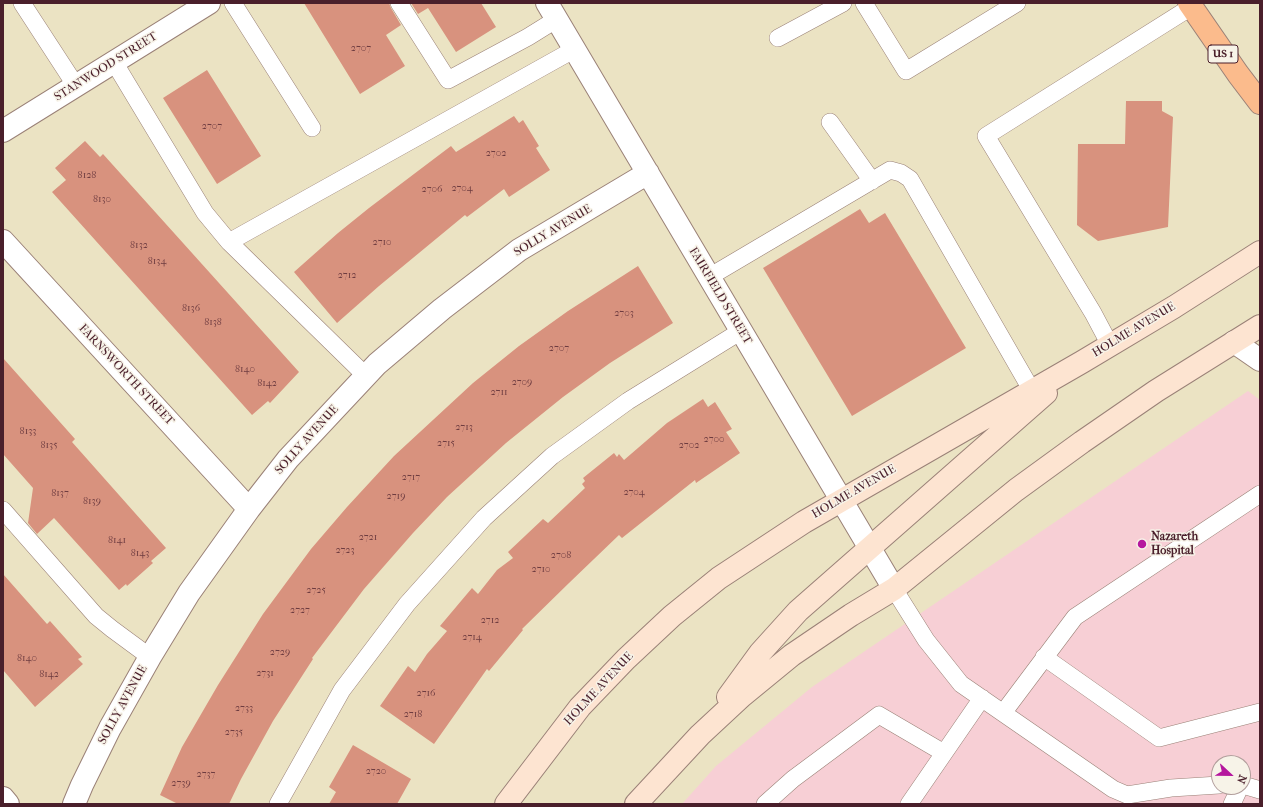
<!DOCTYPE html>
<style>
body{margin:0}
#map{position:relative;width:1263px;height:807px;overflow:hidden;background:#ebe3c3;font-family:"IM FELL French Canon",serif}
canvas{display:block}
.frame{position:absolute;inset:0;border:4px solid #4a1f2b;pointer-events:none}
.north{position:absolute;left:1211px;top:755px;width:40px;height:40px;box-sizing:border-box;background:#f7f3e8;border:1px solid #b29e9c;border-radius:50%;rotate:112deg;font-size:11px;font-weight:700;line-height:16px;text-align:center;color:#4a1f2b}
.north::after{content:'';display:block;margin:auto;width:14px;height:18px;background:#b5179e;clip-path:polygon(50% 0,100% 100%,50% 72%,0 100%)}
</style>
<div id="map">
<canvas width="1263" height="807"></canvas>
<div class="frame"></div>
<div class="north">N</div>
</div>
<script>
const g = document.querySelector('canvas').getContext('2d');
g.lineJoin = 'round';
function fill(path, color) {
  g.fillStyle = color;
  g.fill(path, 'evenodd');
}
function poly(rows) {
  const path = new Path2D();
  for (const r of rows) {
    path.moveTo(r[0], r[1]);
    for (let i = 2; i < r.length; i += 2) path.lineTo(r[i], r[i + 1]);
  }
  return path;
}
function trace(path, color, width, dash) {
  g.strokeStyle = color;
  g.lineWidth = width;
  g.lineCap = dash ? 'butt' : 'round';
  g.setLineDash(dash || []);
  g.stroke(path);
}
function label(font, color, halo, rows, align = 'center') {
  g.font = font + ' "IM FELL French Canon",serif';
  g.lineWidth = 3;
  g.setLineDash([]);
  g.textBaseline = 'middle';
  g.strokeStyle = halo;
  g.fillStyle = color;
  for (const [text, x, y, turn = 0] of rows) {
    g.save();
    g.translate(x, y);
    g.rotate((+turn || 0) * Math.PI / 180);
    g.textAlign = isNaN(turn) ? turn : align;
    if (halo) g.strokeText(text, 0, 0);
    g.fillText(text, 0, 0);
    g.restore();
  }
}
fill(poly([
 [1248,391,1260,400,1260,804,682,804,716,766,812,687],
 [1219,763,1243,763,1243,787,1219,787]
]), '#f7cfd5');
fill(poly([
 [304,3,389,3,391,8,401,25,386,35,405,66,360,94],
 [411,3,481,3,496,27,456,52,428,8,418,14],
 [207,70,261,156,217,184,163,98],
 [1126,101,1162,101,1162,111,1173,117,1168,227,1098,241,1077,225,1078,144,1125,144],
 [514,116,519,123,523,120,539,146,536,148,550,170,509,197,504,189,467,217,465,215,379,286,337,323,294,272,338,233,369,208,451,146,456,152],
 [85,141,100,157,103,154,299,372,270,403,268,401,252,415,52,192,66,180,55,168],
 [860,209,869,223,885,213,966,348,852,416,763,268],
 [638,266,673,323,610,363,563,397,506,443,447,497,413,533,364,589,312,658,313,659,273,721,241,779,229,804,178,804,160,795,182,747,218,685,263,614,311,549,347,507,394,456,473,383,519,346,568,311],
 [3,358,75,439,72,442,166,548,151,561,153,563,127,586,126,584,119,590,54,518,37,534,28,523,33,488,3,454],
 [703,399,708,407,715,402,732,429,726,432,740,453,696,483,695,480,622,538,619,535,569,583,522,629,523,630,489,671,487,669,434,744,380,706,408,666,415,672,427,654,447,631,440,626,472,588,478,594,497,570,513,558,508,552,543,519,548,523,585,488,582,484,585,481,583,478,614,453,617,457,619,454,624,460,667,423],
 [3,574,47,624,50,621,82,657,78,659,83,664,35,707,3,670],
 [353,745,411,779,397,804,329,804,336,792,329,787]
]), '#d8927e');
const lane = poly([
 [22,3,76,86],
 [233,3,312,128],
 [399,3,448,80,528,37,557,19],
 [864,3,906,71,1017,3],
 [778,38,843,3],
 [114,62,205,213,229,242,366,376],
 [830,122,872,181],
 [229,242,575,49],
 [709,277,890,170,901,173,910,179,1032,391],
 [1110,345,1093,313,986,136,1191,7],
 [3,510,96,616,112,629,150,657],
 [894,589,926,640,961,684,1113,789,1127,795,1171,788,1219,785],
 [1044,657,1159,738,1260,712],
 [1003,713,1075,617,1260,494],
 [1243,785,1260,790],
 [278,804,342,690,407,604,484,518,552,456,628,401,741,331],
 [765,804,793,779,879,715,944,753],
 [909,804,982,698],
 [1232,804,1240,787]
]);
const street = poly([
 [547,3,894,589],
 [3,131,209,3],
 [3,241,249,509],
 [1234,342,1260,360],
 [3,798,8,804],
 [74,804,82,785,110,728,150,657,189,593,249,509,288,459,377,364,442,309,519,250,648,173]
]);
const secondary = poly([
 [728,697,760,653,798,611,1046,393],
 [506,804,580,707,626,659,672,616,719,578,804,522,1082,362,1174,307,1260,252],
 [636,804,700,735,742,696,792,655,851,615,894,589,1016,490,1082,442,1156,391,1260,326]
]);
const highway = poly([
 [1189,3,1238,74,1260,103]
]);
trace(lane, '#9a8177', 18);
trace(street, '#9a8177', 24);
trace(secondary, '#9a8177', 24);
trace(highway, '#9a8177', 24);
trace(lane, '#fff', 17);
trace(street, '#fff', 22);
trace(secondary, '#fde4d1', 22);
trace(highway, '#fbbb8c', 22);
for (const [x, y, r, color] of [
 [1142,544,5,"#b5179e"]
]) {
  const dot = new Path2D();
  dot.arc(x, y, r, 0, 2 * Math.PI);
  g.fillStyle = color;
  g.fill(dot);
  trace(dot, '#f7f3e8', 1.5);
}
label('10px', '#6e3c40', null, [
 ["2707",361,49],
 ["2707",212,127],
 ["2702",496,154],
 ["8128",87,176],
 ["2704",462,189],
 ["2706",432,190],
 ["8130",102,200],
 ["2710",382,243],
 ["8132",139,246],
 ["8134",157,262],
 ["2712",347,276],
 ["8136",191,309],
 ["2703",624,314],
 ["8138",213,323],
 ["2707",559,349],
 ["8140",245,370],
 ["2709",522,383],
 ["8142",267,384],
 ["2711",499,393],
 ["2713",464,428],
 ["8133",28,432],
 ["2700",714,440],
 ["2715",446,444],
 ["8135",49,446],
 ["2702",689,446],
 ["2717",411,478],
 ["2704",634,493],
 ["8137",60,494],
 ["2719",396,497],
 ["8139",92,502],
 ["2721",368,538],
 ["8141",117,541],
 ["2723",345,551],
 ["8143",140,554],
 ["2708",561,556],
 ["2710",541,570],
 ["2725",316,591],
 ["2727",300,611],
 ["2712",490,621],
 ["2714",472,638],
 ["2729",280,653],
 ["8140",27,659],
 ["2731",265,674],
 ["8142",49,675],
 ["2716",426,694],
 ["2733",244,709],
 ["2718",413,715],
 ["2735",234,733],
 ["2720",376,772],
 ["2737",206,775],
 ["2739",181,784]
]);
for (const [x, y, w] of [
 [1223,54,30]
]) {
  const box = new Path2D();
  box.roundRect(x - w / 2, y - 9, w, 18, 3);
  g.fillStyle = '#f7f3e8';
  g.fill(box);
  trace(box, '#4a1f2b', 1);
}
label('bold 11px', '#4a1f2b', null, [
 ["US 1",1223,54]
]);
label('12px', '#4a1f2b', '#f7f3e8', [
 ["STANWOOD STREET",106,67,-32],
 ["SOLLY AVENUE",553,231,-31],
 ["FAIRFIELD STREET",720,296,59],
 ["HOLME AVENUE",1134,330,-31],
 ["FARNSWORTH STREET",126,375,47],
 ["SOLLY AVENUE",307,440,-48],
 ["HOLME AVENUE",854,492,-30],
 ["HOLME AVENUE",599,689,-47],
 ["SOLLY AVENUE",123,705,-61]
]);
label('bold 12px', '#4a1f2b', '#f7f3e8', [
 ["Nazareth",1151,537],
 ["Hospital",1151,551]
], 'left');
</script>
